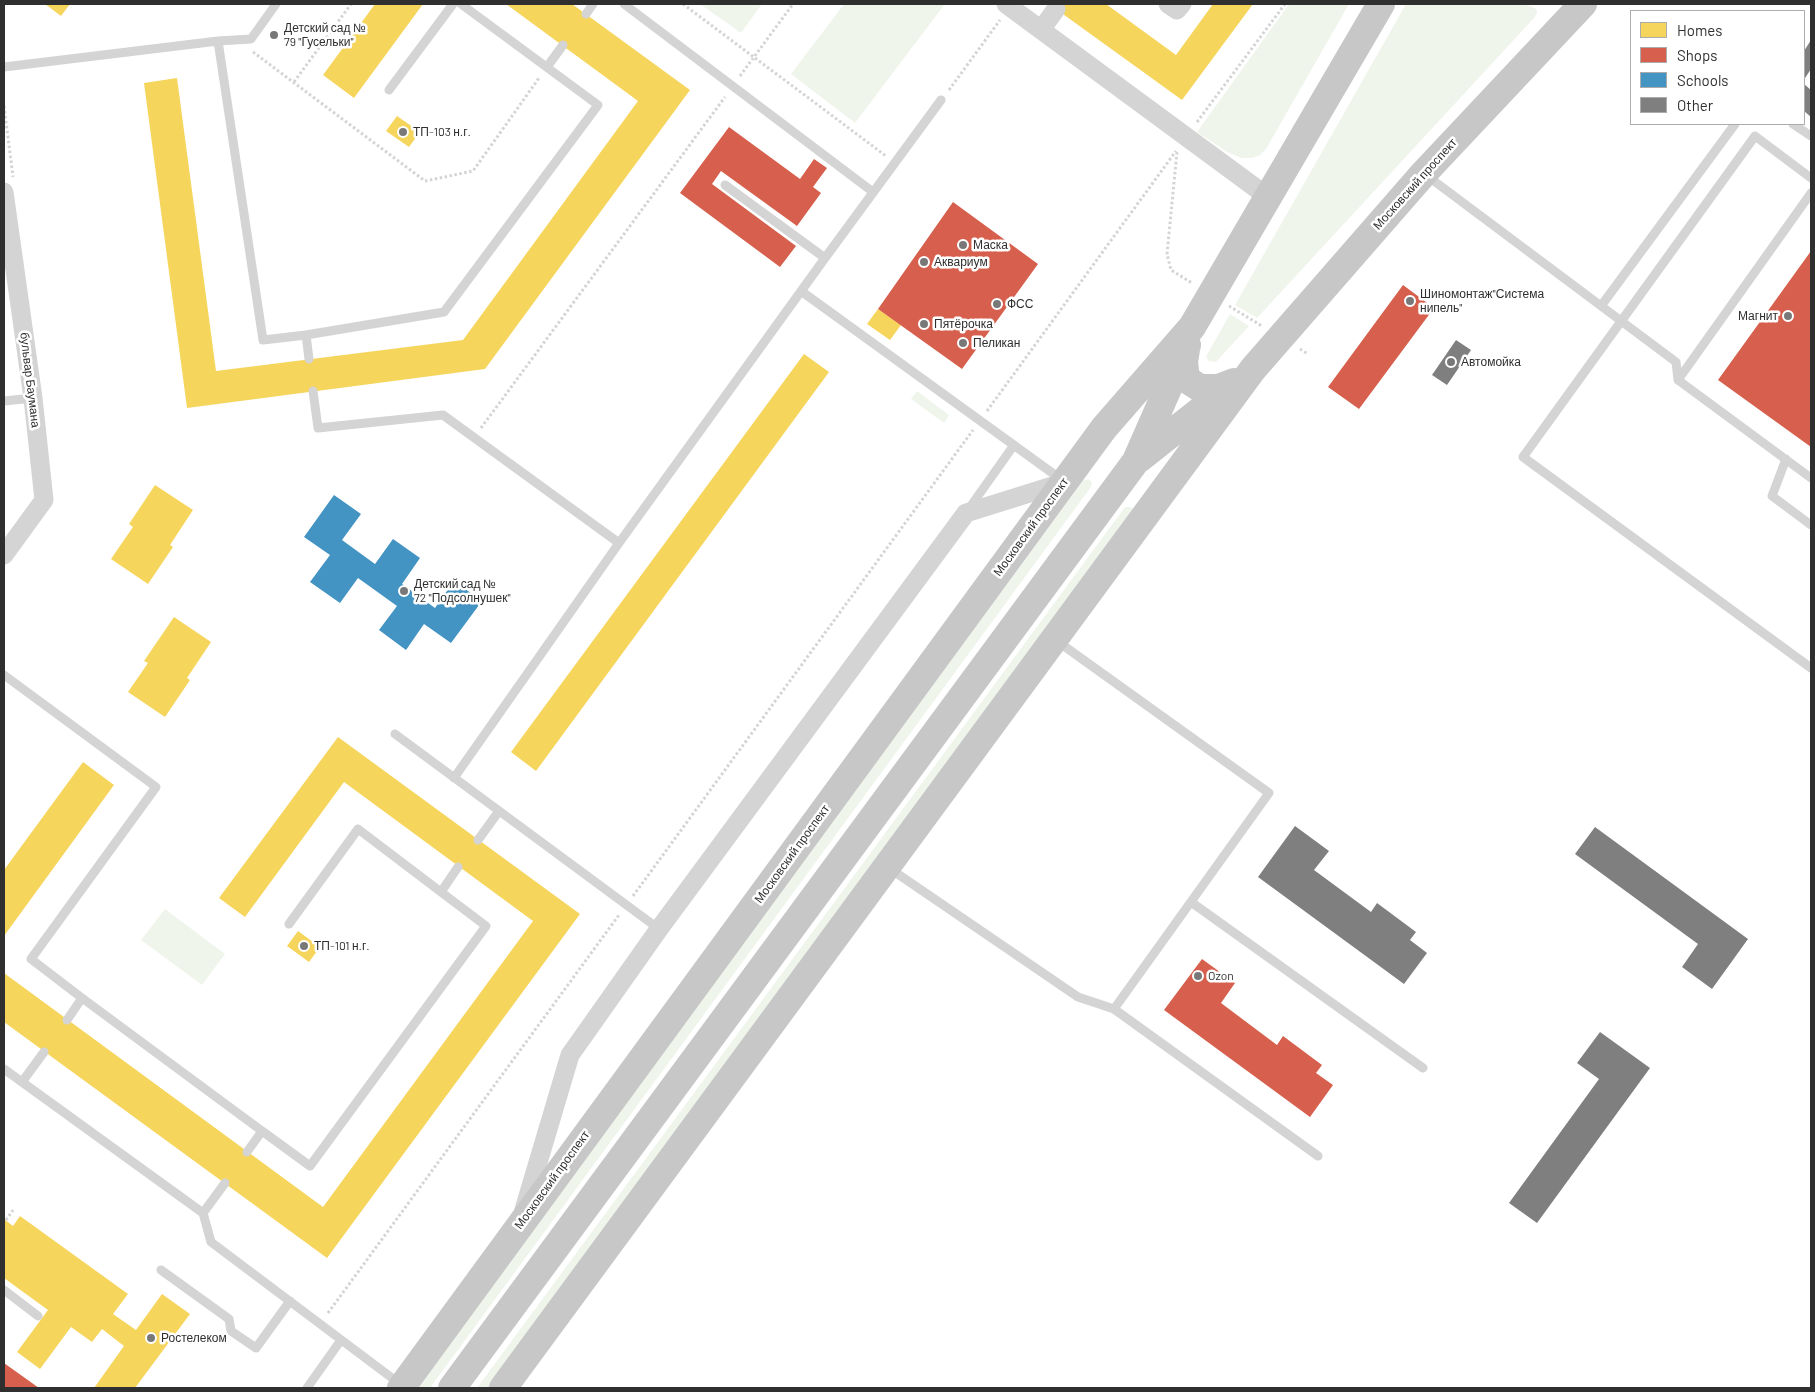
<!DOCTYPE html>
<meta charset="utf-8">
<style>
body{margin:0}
#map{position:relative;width:1815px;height:1392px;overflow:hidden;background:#fff;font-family:Barlow,sans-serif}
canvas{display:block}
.frame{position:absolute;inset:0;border:5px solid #2f2f2f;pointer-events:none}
.legend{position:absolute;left:1630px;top:10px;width:175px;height:115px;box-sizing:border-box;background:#fff;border:1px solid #acacac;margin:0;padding:6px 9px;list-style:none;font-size:15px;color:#2f2f2f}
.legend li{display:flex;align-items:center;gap:10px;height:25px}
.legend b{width:25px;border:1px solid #acacac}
</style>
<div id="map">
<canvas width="1815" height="1392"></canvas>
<div class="frame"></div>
<ul class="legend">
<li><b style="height:14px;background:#f6d55c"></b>Homes</li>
<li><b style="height:14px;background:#d6604d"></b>Shops</li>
<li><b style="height:14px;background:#4393c3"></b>Schools</li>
<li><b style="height:14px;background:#7f7f7f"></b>Other</li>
</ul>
</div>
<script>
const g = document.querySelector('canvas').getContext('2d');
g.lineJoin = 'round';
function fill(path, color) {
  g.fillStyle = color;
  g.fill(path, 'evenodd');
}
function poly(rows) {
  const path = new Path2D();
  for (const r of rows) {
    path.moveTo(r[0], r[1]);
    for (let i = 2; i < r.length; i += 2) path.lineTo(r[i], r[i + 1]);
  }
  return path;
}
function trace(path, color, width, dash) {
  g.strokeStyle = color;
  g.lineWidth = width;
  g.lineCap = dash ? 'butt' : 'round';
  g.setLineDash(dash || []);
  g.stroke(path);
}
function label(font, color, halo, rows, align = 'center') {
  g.font = font + ' Barlow,sans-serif';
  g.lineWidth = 5;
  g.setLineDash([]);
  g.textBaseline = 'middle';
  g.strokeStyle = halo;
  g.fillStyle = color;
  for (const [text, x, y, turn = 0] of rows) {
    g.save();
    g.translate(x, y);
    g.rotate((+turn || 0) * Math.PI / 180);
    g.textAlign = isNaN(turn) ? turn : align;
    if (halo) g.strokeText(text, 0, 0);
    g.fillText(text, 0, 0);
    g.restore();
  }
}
fill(poly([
 [700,4,762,4,741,33],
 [844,4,945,4,855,123,791,74],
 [1289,4,1349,4,1266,149,1260,155,1252,158,1241,158,1227,152,1197,132],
 [1406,4,1522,4,1533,7,1537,10,1537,13,1535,17,1257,318,1235,305],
 [1230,314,1249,326,1216,362,1209,361,1206,357,1208,353],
 [917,391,949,415,944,423,911,399],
 [1088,479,1092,482,1091,487,430,1388,416,1388,1083,481],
 [1125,507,1130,507,1133,508,1132,513,489,1388,477,1388],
 [165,909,225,954,202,985,141,940]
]), '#f0f5ec');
fill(poly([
 [45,4,70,4,61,16],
 [375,4,423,4,354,98,323,75],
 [506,4,572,4,690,90,485,369,187,408,144,83,177,78,216,371,463,340,638,101],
 [1049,4,1106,4,1176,55,1213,4,1253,4,1182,100],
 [397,116,420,132,409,147,386,131],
 [878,309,901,325,890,340,867,324],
 [804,354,829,372,536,771,511,752],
 [155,485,193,510,170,545,173,547,148,584,111,559,133,527,129,524],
 [174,617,211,642,187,678,190,680,165,717,128,692,148,663,144,661],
 [338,737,580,914,327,1258,4,1022,4,973,323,1207,533,921,344,782,245,917,219,898],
 [83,762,114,785,4,936,4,870],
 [298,931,320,947,309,962,287,946],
 [20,1216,128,1294,113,1314,136,1330,162,1294,190,1314,135,1388,94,1388,124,1346,102,1329,92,1342,71,1327,40,1369,17,1352,48,1310,4,1278,4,1219,13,1226]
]), '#f6d55c');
fill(poly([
 [729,127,800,179,814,159,827,168,813,187,821,193,797,226,721,171,712,184,796,246,780,267,680,193],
 [953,202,1038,264,962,369,878,309],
 [1811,251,1811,447,1718,380],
 [1403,285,1434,308,1359,409,1328,387],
 [1202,959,1235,983,1221,1003,1277,1045,1283,1036,1322,1065,1316,1073,1333,1085,1310,1117,1164,1010],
 [4,1363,39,1388,4,1388]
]), '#d6604d');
fill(poly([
 [334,495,361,514,342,540,375,564,393,539,420,558,402,584,435,608,454,581,482,601,451,643,424,624,406,650,379,630,397,606,358,578,340,603,310,582,330,555,304,537]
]), '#4393c3');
fill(poly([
 [1811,40,1811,69,1805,78,1804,51],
 [1804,84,1811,90,1811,117,1804,111],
 [1456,340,1471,350,1447,385,1432,375],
 [1295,826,1329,851,1314,870,1371,912,1377,903,1416,932,1410,940,1427,953,1404,984,1258,877],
 [1595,827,1748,939,1712,989,1682,967,1698,944,1575,854],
 [1600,1032,1650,1068,1537,1223,1509,1203,1599,1079,1577,1063]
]), '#7f7f7f');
trace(poly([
 [683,4,886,156],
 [253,52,425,181,473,171,539,78],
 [740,76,793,4],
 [294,82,351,4],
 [949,90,1000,20],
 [4,106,13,177],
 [1197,122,1285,4],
 [1177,152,1167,254,1171,270,1192,283],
 [1229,306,1262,326],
 [1300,349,1308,354],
 [987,411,1176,151],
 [481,428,725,97],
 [633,896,973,430],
 [6,1220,13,1210],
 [328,1313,619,915]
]), '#d4d4d4', 3, [2.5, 2.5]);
trace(poly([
 [624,4,873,192],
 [586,14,593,4],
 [218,41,263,340,306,335,444,312,598,105,461,4],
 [4,67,218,41,251,39,276,4],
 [547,67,563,45],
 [389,90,453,4],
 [1793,124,1811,136],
 [1426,175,1676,362,1678,380,1811,478],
 [1811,178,1755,136,1523,457,1811,668],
 [725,185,825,258],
 [801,291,1062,480],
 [1601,306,1735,124],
 [306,335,309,359],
 [1678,380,1811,193],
 [313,391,318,428,443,415,619,543],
 [4,401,33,398],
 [1786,459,1772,496,1811,525],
 [968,510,1014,445],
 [1057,641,1269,793,1114,1009,1318,1156],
 [4,675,156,787,31,959,82,998],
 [395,734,659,929],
 [454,778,619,543,825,258,941,100],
 [478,840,499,811],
 [889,868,1078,997,1114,1009],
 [1191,902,1423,1068],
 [289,924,358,829,441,892],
 [67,1020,82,998,262,1131],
 [4,1069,203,1213,211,1242,400,1384],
 [22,1082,44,1052],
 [247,1152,262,1131,310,1166,486,926,441,892,458,867],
 [203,1213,225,1183],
 [161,1270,229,1319,231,1331,256,1348,290,1301],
 [4,1290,38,1316],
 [307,1388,341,1340]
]), '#d4d4d4', 9);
trace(poly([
 [1006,4,1268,197],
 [1168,4,1177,10,1182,4],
 [1041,30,1056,9],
 [4,192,33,398,44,500,4,555],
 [523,1213,570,1055,659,929,966,513,1065,482]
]), '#d4d4d4', 19);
trace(poly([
 [1186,349,1184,362,1186,379,1200,388,1218,388,1234,382],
 [1139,459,1225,391],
 [401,1388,1104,428,1192,327,1381,4],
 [452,1388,1136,461,1187,345],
 [503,1388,1253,369,1424,173,1583,4]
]), '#c7c7c7', 28);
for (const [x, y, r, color] of [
 [274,35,5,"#787878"],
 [403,132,5,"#787878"],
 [963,245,5,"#787878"],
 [924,262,5,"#787878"],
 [1410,301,5,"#787878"],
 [997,304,5,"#787878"],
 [1788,316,5,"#787878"],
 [924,324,5,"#787878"],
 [963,343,5,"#787878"],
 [1451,362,5,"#787878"],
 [404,591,5,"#787878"],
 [304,946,5,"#787878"],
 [1198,976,5,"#787878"],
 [151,1338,5,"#787878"]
]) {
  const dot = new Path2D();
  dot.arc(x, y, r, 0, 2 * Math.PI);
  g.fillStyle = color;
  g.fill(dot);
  trace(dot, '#fff', 2);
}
label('12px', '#2f2f2f', '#fff', [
 ["Детский сад №",284,28],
 ["79 \"Гусельки\"",284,42],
 ["ТП-103 н.г.",413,132],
 ["Маска",973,245],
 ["Аквариум",934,262],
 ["Шиномонтаж\"Система",1420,294],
 ["нипель\"",1420,308],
 ["ФСС",1007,304],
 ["Магнит",1778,316,"right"],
 ["Пятёрочка",934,324],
 ["Пеликан",973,343],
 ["Автомойка",1461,362],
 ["Детский сад №",414,584],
 ["72 \"Подсолнушек\"",414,598],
 ["ТП-101 н.г.",314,946],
 ["Ozon",1208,976],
 ["Ростелеком",161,1338]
], 'left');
label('12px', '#2f2f2f', '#fff', [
 ["Московский проспект",1415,184,-48],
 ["бульвар Баумана",30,380,83],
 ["Московский проспект",1031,527,-54],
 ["Московский проспект",792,854,-54],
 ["Московский проспект",552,1180,-54]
]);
</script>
